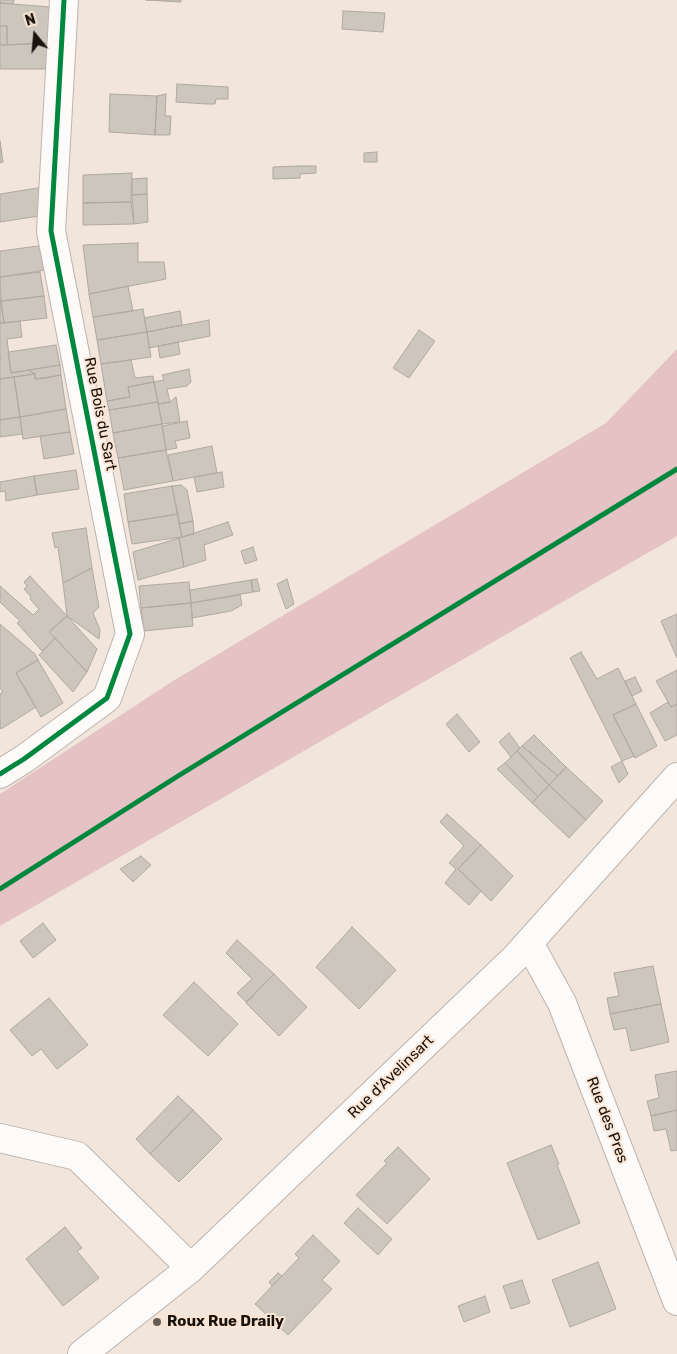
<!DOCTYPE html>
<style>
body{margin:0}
#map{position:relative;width:677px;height:1354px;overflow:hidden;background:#f1e5dc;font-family:Rubik,sans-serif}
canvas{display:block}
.north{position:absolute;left:10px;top:10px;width:50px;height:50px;-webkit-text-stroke:4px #fae4d3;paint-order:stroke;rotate:343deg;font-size:14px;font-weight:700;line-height:20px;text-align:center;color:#19120c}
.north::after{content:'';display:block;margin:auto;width:18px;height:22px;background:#19120c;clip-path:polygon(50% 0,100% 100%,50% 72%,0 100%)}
</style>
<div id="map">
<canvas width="677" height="1354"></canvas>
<div class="north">N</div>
</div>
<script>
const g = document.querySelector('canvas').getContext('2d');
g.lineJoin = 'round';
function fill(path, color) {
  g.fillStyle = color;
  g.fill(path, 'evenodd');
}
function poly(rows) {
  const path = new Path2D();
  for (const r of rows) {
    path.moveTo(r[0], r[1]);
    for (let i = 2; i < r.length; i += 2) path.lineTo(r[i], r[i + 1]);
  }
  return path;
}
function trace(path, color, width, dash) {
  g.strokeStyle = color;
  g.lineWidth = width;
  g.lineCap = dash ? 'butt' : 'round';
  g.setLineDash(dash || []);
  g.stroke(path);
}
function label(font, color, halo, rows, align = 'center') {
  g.font = font + ' Rubik,sans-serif';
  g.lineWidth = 4;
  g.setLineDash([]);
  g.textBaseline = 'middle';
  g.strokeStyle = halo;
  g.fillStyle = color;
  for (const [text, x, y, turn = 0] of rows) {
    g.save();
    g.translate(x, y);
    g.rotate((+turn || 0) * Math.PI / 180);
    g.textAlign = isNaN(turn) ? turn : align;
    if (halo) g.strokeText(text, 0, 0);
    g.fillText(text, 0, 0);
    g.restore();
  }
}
fill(poly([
 [677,349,677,536,0,926,0,794,173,681,606,423]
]), '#e5c2c4');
const building = poly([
 [0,0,14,0,13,4,0,3,0,0],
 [146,0,181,0,181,2,146,0],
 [0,3,50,7,48,43,7,45,7,26,0,26,0,3],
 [343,11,385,13,383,32,342,29,343,11],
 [0,26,7,26,7,45,0,45,0,26],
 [48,43,47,69,0,69,0,45,48,43],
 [177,84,228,87,228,99,216,99,215,104,207,104,176,102,177,84],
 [110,94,157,96,155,135,109,132,110,94],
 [166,94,165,116,171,116,170,135,155,135,157,96,166,94],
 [0,141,3,162,0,163,0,141],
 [377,152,377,162,364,162,364,153,377,152],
 [299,166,316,166,316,173,300,174,300,178,273,179,273,167,299,166],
 [132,173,131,202,83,203,83,175,132,173],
 [147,178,147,194,132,195,132,179,147,178],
 [44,187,46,215,0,222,0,194,44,187],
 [147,194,148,222,134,224,132,195,147,194],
 [131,202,134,224,83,225,83,203,131,202],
 [138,243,138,262,164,262,166,279,89,294,83,245,138,243],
 [46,245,46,270,0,277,0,251,46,245],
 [40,272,44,296,1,301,0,277,40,272],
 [128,286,133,311,93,317,89,294,128,286],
 [44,296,47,318,4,323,1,301,44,296],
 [0,297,4,323,0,323,0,297],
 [143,309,147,332,97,340,93,317,143,309],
 [180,311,182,325,147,332,144,318,180,311],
 [209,320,210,336,149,348,147,332,209,320],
 [20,321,22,337,7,339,11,373,28,370,35,374,0,379,0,323,20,321],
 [419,330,435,341,409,378,393,368,419,330],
 [147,332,151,357,101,364,97,340,147,332],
 [178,342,180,354,160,358,158,346,178,342],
 [56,345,60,365,11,373,8,352,56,345],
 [131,360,135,378,153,376,154,382,128,387,130,397,107,401,101,364,131,360],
 [60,365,61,375,47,378,35,379,35,374,28,370,60,365],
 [189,369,191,382,187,386,167,389,170,402,158,404,154,382,164,380,162,375,189,369],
 [35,374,35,379,61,375,66,409,20,417,14,377,35,374],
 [14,377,20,417,0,420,0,379,14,377],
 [154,382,158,402,109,410,107,401,130,397,128,387,154,382],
 [176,397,180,422,162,424,158,404,170,402,176,397],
 [158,402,162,424,113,433,109,410,158,402],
 [66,409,70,432,23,439,20,417,66,409],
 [20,417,22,434,0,437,0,420,20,417],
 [187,421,190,438,175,441,177,448,166,450,162,426,187,421],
 [162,424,166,450,118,458,113,433,162,424],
 [70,432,74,454,44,459,40,436,70,432],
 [212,446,217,473,173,481,168,455,212,446],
 [166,450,173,481,124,490,118,458,166,450],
 [76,470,79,489,37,495,34,476,76,470],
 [222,472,224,487,197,492,194,477,222,472],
 [34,476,37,495,6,501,5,491,0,492,0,482,34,476],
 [181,485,187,490,193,521,179,524,172,486,181,485],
 [172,486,178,514,128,522,124,494,172,486],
 [178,514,182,537,132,544,128,522,178,514],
 [193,521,194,534,182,537,179,524,193,521],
 [228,522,233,535,204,545,206,560,184,567,179,538,228,522],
 [86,528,92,568,63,583,58,547,55,548,52,533,86,528],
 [179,538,184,567,138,580,133,552,179,538],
 [253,547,257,560,245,564,241,551,253,547],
 [92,568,99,607,93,613,100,630,99,639,67,616,63,583,92,568],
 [30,576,67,616,49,632,55,638,42,651,17,623,20,621,0,602,0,586,33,615,39,609,30,599,31,597,24,589,27,586,24,582,30,576],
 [257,579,260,591,253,592,251,580,257,579],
 [287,579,294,604,286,609,277,584,287,579],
 [251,580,253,592,191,603,190,590,251,580],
 [189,582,191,603,141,608,139,586,189,582],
 [240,595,242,605,231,611,192,618,191,603,240,595],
 [191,603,193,626,144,631,141,608,191,603],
 [677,614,677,658,661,621,677,614],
 [67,616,97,649,87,672,49,632,67,616],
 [0,624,35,654,38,660,16,673,36,707,1,729,0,726,0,694,3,692,0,688,0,624],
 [55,638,87,672,73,692,39,655,55,638],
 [581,652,597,679,618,668,636,704,613,715,634,756,622,761,570,658,581,652],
 [38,660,63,703,41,717,16,673,38,660],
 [677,670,677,704,671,707,656,681,677,670],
 [635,677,642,691,632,696,625,681,635,677],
 [668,702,671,707,677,704,677,735,665,741,650,713,668,702],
 [636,704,657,746,635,758,613,715,636,704],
 [457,714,480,742,469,752,446,724,457,714],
 [509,733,520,748,511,757,499,742,509,733],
 [534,735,566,767,558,776,522,746,534,735],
 [522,746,558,776,549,785,517,751,522,746],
 [517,751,549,785,538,797,505,763,517,751],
 [622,761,628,774,619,783,611,767,622,761],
 [505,763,538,797,532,803,497,769,505,763],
 [566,767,603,801,586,820,549,785,566,767],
 [549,785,586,820,569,838,532,803,549,785],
 [447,814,481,845,458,869,481,891,469,905,445,883,456,869,449,863,464,846,440,822,447,814],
 [481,845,513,876,491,901,458,869,481,845],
 [141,856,151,865,133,882,120,869,141,856],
 [43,923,56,940,33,958,20,941,43,923],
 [352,927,396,970,359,1009,316,967,352,927],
 [237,940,274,974,246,1002,237,993,252,979,226,953,237,940],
 [653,966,661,1004,610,1014,607,998,619,996,614,973,653,966],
 [274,974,307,1007,279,1036,246,1003,274,974],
 [194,982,238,1024,208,1056,163,1015,194,982],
 [49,998,88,1045,57,1069,41,1049,32,1056,10,1030,49,998],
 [661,1004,669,1042,631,1051,626,1028,614,1030,610,1014,661,1004],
 [677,1071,677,1110,651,1116,647,1101,659,1098,655,1075,677,1071],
 [178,1096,193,1110,150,1154,136,1139,178,1096],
 [193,1110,222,1139,179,1182,150,1154,193,1110],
 [677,1110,677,1150,671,1151,666,1129,654,1131,651,1116,677,1110],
 [551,1145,559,1164,557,1165,580,1223,538,1240,507,1163,551,1145],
 [398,1147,430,1179,387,1224,356,1195,387,1163,384,1161,398,1147],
 [358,1208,392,1239,378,1255,344,1223,358,1208],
 [65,1227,82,1248,77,1251,99,1278,63,1306,26,1259,65,1227],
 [313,1235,340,1261,322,1280,332,1289,288,1335,255,1304,299,1258,295,1254,313,1235],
 [598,1262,616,1309,570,1327,552,1280,598,1262],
 [278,1273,282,1276,272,1286,269,1282,278,1273],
 [522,1280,530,1303,511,1309,503,1286,522,1280],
 [485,1296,490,1312,464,1322,458,1306,485,1296]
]);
fill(building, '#cdc6bd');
trace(building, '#b0a9a1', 1);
const minor = poly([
 [0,774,24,759,107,698,130,634,51,231,64,0],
 [529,943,562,1003,677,1301],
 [0,1138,77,1156,191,1268],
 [82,1354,191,1268,516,957,677,777]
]);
trace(minor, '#bdb4ad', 30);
trace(minor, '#fdfbfa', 28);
trace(poly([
 [0,774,24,759,107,698,130,634,51,231,64,0],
 [0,889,178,776,677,469]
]), '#00873e', 5);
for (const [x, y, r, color] of [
 [157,1322,5,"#655c55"]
]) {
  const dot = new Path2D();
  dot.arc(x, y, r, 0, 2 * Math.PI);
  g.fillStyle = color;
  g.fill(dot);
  trace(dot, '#fae4d3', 2);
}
label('15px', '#19120c', '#fae4d3', [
 ["Rue Bois du Sart",100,414,79],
 ["Rue d'Avelinsart",391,1077,-44],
 ["Rue des Pres",607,1120,69]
]);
label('bold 15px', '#19120c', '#fae4d3', [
 ["Roux Rue Draily",167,1322]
], 'left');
</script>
